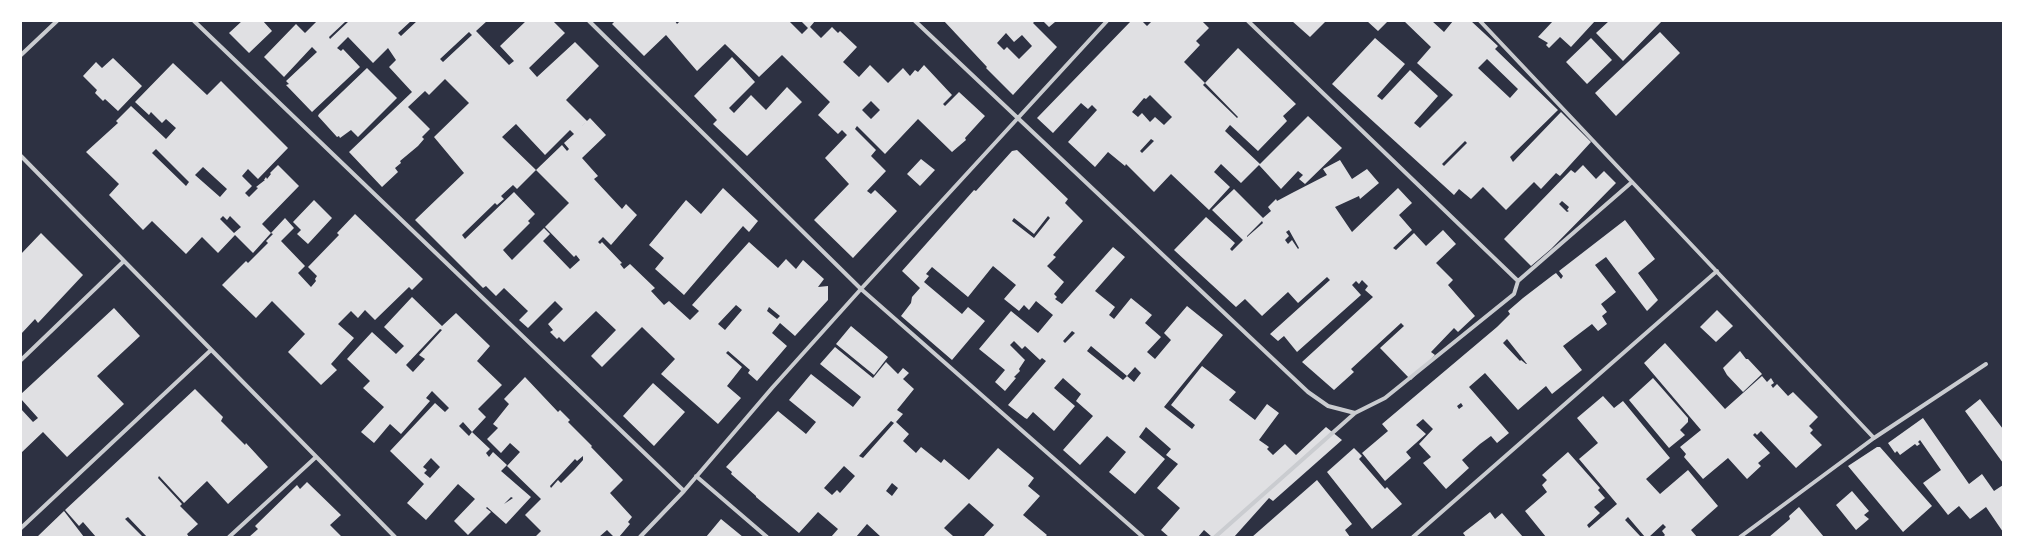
<!DOCTYPE html>
<style>
body{margin:0}
#map{position:relative;width:2024px;height:558px;overflow:hidden;background:#2d3142;font-family:Arial,sans-serif}
canvas{display:block}
.frame{position:absolute;inset:0;border:22px solid #fff;pointer-events:none}
</style>
<div id="map">
<canvas width="2024" height="558"></canvas>
<div class="frame"></div>
</div>
<script>
const g = document.querySelector('canvas').getContext('2d');
g.lineJoin = 'round';
function fill(path, color) {
  g.fillStyle = color;
  g.fill(path, 'evenodd');
}
function poly(rows) {
  const path = new Path2D();
  for (const r of rows) {
    path.moveTo(r[0], r[1]);
    for (let i = 2; i < r.length; i += 2) path.lineTo(r[i], r[i + 1]);
  }
  return path;
}
function trace(path, color, width, dash) {
  g.strokeStyle = color;
  g.lineWidth = width;
  g.lineCap = dash ? 'butt' : 'round';
  g.setLineDash(dash || []);
  g.stroke(path);
}
fill(poly([
 [242,21,263,21,272,31,249,53,229,33],
 [317,21,345,22,329,37,330,39,349,21,411,21,398,33,401,36,417,21,487,21,476,31,509,65,514,61,500,46,526,21,553,21,565,33,529,68,537,77,575,42,599,66,566,100,587,121,582,126,590,118,606,135,582,158,598,176,594,179,622,209,626,204,637,215,611,245,603,237,598,242,600,244,602,242,622,263,620,264,624,269,630,264,655,288,651,291,664,305,669,301,690,320,699,311,692,305,749,242,778,268,786,259,796,269,803,260,824,279,818,287,828,286,828,300,795,336,780,323,772,333,787,346,757,381,748,373,750,370,728,351,726,353,742,367,727,386,741,398,718,424,661,374,675,359,642,327,602,367,591,356,616,330,596,311,564,342,559,337,557,339,550,332,553,330,548,324,563,309,555,301,528,328,519,320,528,311,504,288,496,296,486,286,483,288,415,220,464,173,434,137,469,103,445,79,429,95,425,91,408,107,430,129,422,137,424,139,418,146,400,161,401,163,395,168,398,172,382,187,349,152,412,92,389,67,396,60,388,48,373,63,348,37,337,48,341,51,343,49,360,67,312,112,286,85,289,84,286,81,317,52,312,47,284,77,264,57,296,24,305,33],
 [469,32,472,35,443,62,440,59],
 [516,124,545,155,570,130,574,134,564,143,569,149,567,151,562,145,536,170,569,203,545,227,574,257,576,255,580,260,570,269,543,241,550,234,544,228,512,260,503,250,530,223,528,221,535,214,514,192,465,239,462,235,495,203,497,205,504,199,501,196,513,185,517,189,536,170,502,137],
 [736,305,742,310,725,330,718,324],
 [769,307,780,316,777,319,767,311],
 [615,21,675,21,677,24,680,21,789,21,802,34,808,28,801,21,815,21,810,27,821,38,832,27,838,33,840,31,857,47,843,62,859,77,870,65,888,83,903,68,910,76,915,70,918,72,924,65,952,95,943,104,945,106,959,92,985,116,965,138,966,140,952,152,918,119,885,154,857,126,855,129,876,150,871,156,886,171,867,191,871,194,875,190,897,211,853,258,814,220,849,184,825,158,847,135,842,130,838,134,818,115,830,102,782,55,759,77,725,44,697,71,666,35,644,56,612,24],
 [871,101,880,110,871,119,862,110],
 [944,21,1035,21,1033,23,1057,47,1013,95,986,68,987,67],
 [1006,33,1014,42,1022,35,1032,46,1019,59,1007,47,1004,50,997,43],
 [1043,21,1054,21,1055,22,1049,27],
 [1131,21,1142,21,1147,26,1152,21,1202,21,1209,28,1196,41,1200,45,1184,62,1205,83,1238,48,1296,104,1283,116,1287,121,1258,151,1230,125,1225,131,1260,164,1308,116,1342,148,1305,184,1299,179,1303,175,1298,171,1281,189,1259,165,1241,183,1221,164,1214,172,1230,187,1209,210,1171,174,1154,192,1126,164,1125,166,1108,152,1095,167,1068,142,1097,110,1092,105,1088,109,1081,103,1053,133,1037,118],
 [1205,83,1238,117,1237,118,1203,85],
 [1150,95,1172,117,1164,125,1155,117,1150,122,1142,113,1138,117,1132,112,1144,98,1146,99],
 [1151,139,1154,141,1142,153,1140,151],
 [1292,21,1326,21,1310,37],
 [1367,21,1388,21,1378,31],
 [1404,21,1432,21,1444,32,1453,21,1471,21,1498,46,1495,49,1558,110,1510,157,1513,162,1561,112,1591,142,1560,176,1556,173,1541,189,1534,182,1506,210,1483,187,1471,199,1459,189,1454,195,1332,84,1375,38,1405,64,1377,96,1382,100,1410,70,1438,96,1414,123,1420,128,1453,95,1417,63,1431,47],
 [1487,59,1518,89,1510,98,1478,68],
 [1465,141,1467,143,1444,166,1442,164],
 [1553,21,1595,21,1571,47,1560,37,1549,48,1546,45,1548,43,1538,37],
 [1609,21,1662,21,1623,61,1596,33],
 [1660,32,1680,53,1616,116,1595,93],
 [1591,38,1612,60,1587,84,1566,62],
 [732,57,755,82,729,108,734,113,751,95,766,110,787,87,802,102,747,156,713,124,717,120,694,96],
 [113,58,142,86,118,111,105,99,103,101,95,93,97,90,83,76,96,62,102,68],
 [173,63,207,95,221,81,288,148,258,179,248,169,242,176,252,186,245,193,249,197,258,188,256,187,265,180,264,180,266,177,267,179,271,174,270,173,278,165,299,186,262,224,271,233,253,253,235,235,218,253,202,237,186,254,152,221,143,230,109,195,119,184,86,152,118,123,116,121,131,106,166,139,176,128,166,119,162,123,151,112,149,115,135,102],
 [156,149,189,182,186,186,152,153],
 [203,167,227,189,220,197,195,175],
 [223,216,227,220,230,216,241,227,234,233,220,219],
 [367,68,397,98,358,137,351,130,340,138,339,136,337,137,318,116,319,114],
 [1017,150,1068,199,1065,203,1083,221,1053,255,1056,257,1047,266,1064,282,1054,294,1057,297,1055,299,1062,304,1113,247,1125,257,1095,291,1115,307,1109,315,1114,319,1131,298,1152,315,1145,323,1161,337,1147,352,1155,359,1171,340,1164,333,1187,306,1223,335,1164,407,1192,429,1195,425,1171,405,1202,366,1236,392,1229,400,1255,420,1267,404,1279,413,1259,440,1269,447,1267,449,1273,455,1285,444,1296,455,1326,427,1342,440,1273,501,1269,498,1234,537,1212,537,1204,530,1198,537,1169,537,1161,530,1180,508,1157,488,1178,464,1166,455,1171,449,1146,427,1139,437,1165,459,1135,494,1109,472,1126,452,1107,436,1080,465,1063,450,1093,416,1076,401,1081,394,1063,378,1054,388,1075,406,1054,431,1033,412,1027,419,1025,418,1008,405,1046,361,1042,358,1040,360,1025,346,1022,349,1014,341,1010,345,1025,360,1019,369,1020,371,1014,377,1016,378,1005,391,995,382,1005,370,979,349,1011,311,1038,333,1053,315,1036,301,1029,310,1024,305,1019,311,1004,299,1016,285,993,266,968,297,932,267,926,274,929,276,924,282,962,314,968,307,985,321,952,360,901,316,911,303,912,297,920,288,902,271,974,190,976,191,1012,151],
 [1048,216,1050,218,1034,238,1012,221,1014,218,1034,234],
 [1072,331,1075,333,1065,343,1063,341],
 [1091,346,1127,376,1135,367,1141,373,1134,382,1127,376,1123,380,1087,351],
 [921,159,935,170,920,186,907,174],
 [1340,160,1352,179,1367,169,1379,183,1360,199,1359,196,1335,207,1352,232,1398,188,1412,203,1399,215,1412,230,1393,248,1396,250,1414,233,1426,246,1443,230,1456,244,1436,263,1453,280,1448,285,1475,316,1458,332,1454,328,1431,352,1435,355,1411,380,1380,348,1404,326,1401,323,1351,369,1354,372,1334,390,1302,362,1373,297,1365,290,1368,286,1362,280,1359,284,1356,281,1352,285,1361,295,1297,352,1284,336,1278,341,1270,334,1330,280,1327,277,1298,303,1288,292,1262,316,1245,299,1236,307,1174,250,1206,217,1235,243,1230,249,1232,251,1243,240,1212,210,1234,189,1263,218,1271,211,1268,207,1276,199,1277,201,1292,193,1327,175,1323,169],
 [1262,221,1263,223,1247,237,1247,236],
 [1289,230,1299,248,1298,249,1292,240,1288,244,1285,240,1289,236,1286,232],
 [1583,165,1596,179,1604,171,1616,183,1551,249,1531,266,1504,239,1571,170,1575,173],
 [1562,201,1569,207,1567,210,1569,211,1567,212,1559,204],
 [723,188,758,221,749,232,743,226,684,295,655,269,664,258,649,245,686,200,701,214],
 [314,200,332,218,308,244,297,234,301,230,293,222],
 [355,214,423,279,412,290,409,287,375,320,365,310,358,318,351,311,338,324,354,338,331,364,337,370,321,385,288,352,305,334,272,301,256,318,222,285,246,261,248,263,268,243,266,241,273,234,271,233,285,218,294,228,281,241,305,266,298,273,311,287,316,281,315,279,317,276,308,267,339,235,337,233],
 [1625,220,1655,259,1638,273,1658,300,1647,311,1606,257,1595,265,1616,292,1601,304,1607,312,1602,316,1607,324,1598,331,1592,324,1563,346,1582,370,1552,394,1546,386,1518,410,1485,373,1469,387,1509,433,1497,443,1491,436,1480,444,1462,460,1469,468,1446,489,1423,463,1431,457,1419,444,1433,429,1423,419,1416,425,1426,434,1406,452,1411,458,1385,481,1362,453,1388,431,1382,424,1497,327,1510,314,1508,311,1523,298,1553,275,1556,273,1561,279,1563,276,1559,271],
 [1507,339,1527,364,1526,364,1521,360,1520,361,1503,343],
 [1461,403,1463,406,1459,409,1457,406],
 [41,233,83,275,38,323,35,319,21,334,21,254],
 [412,297,442,326,456,313,490,346,477,361,502,385,478,409,486,417,472,432,463,422,459,426,469,436,472,432,490,449,486,453,489,457,493,452,507,465,501,471,531,497,506,524,487,507,486,508,491,512,468,535,454,521,475,499,458,484,426,520,407,503,424,484,390,451,435,403,445,412,449,408,432,391,426,398,430,401,401,434,390,424,374,443,361,432,384,407,363,388,370,381,347,359,372,332,396,354,404,346,384,327],
 [440,329,442,330,419,355,425,359,413,372,406,365],
 [431,458,440,467,430,478,424,473,427,470,423,467],
 [511,497,513,498,504,504],
 [114,308,140,336,97,376,124,404,67,457,43,432,21,453,21,409,33,422,38,418,21,399,21,394],
 [1717,310,1733,326,1716,342,1700,327],
 [851,326,888,357,874,375,836,344],
 [1665,343,1725,409,1762,376,1767,382,1771,378,1774,383,1771,385,1773,388,1777,384,1788,396,1793,392,1818,417,1809,426,1813,430,1810,433,1822,445,1796,468,1761,431,1757,435,1755,433,1753,435,1770,453,1758,463,1761,466,1747,479,1728,458,1703,479,1684,457,1686,454,1680,447,1701,430,1644,363],
 [835,347,873,378,886,362,898,374,903,368,909,373,903,379,914,389,897,410,903,414,896,422,909,434,903,441,916,453,921,447,941,463,944,459,969,480,998,448,1034,478,1028,486,1040,496,1023,515,1047,535,1045,537,983,537,994,525,969,503,944,528,953,536,952,537,881,537,867,524,856,537,831,537,838,529,818,512,799,533,756,497,756,496,731,474,732,472,726,467,778,411,806,434,816,422,789,400,811,374,853,407,861,397,820,364],
 [891,421,894,423,863,458,859,456],
 [844,466,855,476,840,493,837,490,832,495,824,488],
 [892,483,898,488,892,496,886,491],
 [1740,351,1746,359,1748,359,1762,374,1743,392,1727,375,1723,368],
 [525,377,558,412,560,410,570,420,568,422,592,446,591,447,623,480,610,493,632,517,628,522,630,524,619,537,614,537,607,530,599,537,535,537,541,531,525,515,541,499,507,466,520,452,510,443,501,453,487,439,498,428,493,424,509,404,504,399],
 [583,456,583,460,575,469,561,483,558,480,551,488,550,486,575,459,577,461],
 [1653,378,1688,418,1688,422,1680,430,1685,435,1669,448,1629,400],
 [653,383,685,412,654,446,623,416],
 [195,389,223,417,221,421,245,445,246,443,268,467,228,504,207,481,184,503,159,476,158,478,182,504,180,506,198,524,187,534,189,537,147,537,128,517,125,519,143,537,96,537,83,522,79,526,65,510],
 [1603,396,1614,408,1623,401,1670,458,1646,479,1660,494,1688,470,1718,506,1691,530,1697,537,1663,537,1665,535,1662,531,1666,527,1663,524,1649,537,1645,537,1628,517,1625,520,1641,537,1546,537,1525,511,1547,492,1542,485,1547,480,1542,475,1568,452,1600,488,1598,490,1605,498,1594,507,1600,513,1587,525,1589,528,1617,504,1579,459,1598,443,1577,418],
 [1980,399,2003,429,2003,463,1965,411],
 [1923,418,1969,484,1982,474,1994,491,2003,485,2003,532,1986,507,1970,519,1959,506,1948,515,1923,483,1941,470,1920,440,1918,442,1920,444,1917,446,1915,444,1900,455,1897,451,1895,453,1888,443],
 [1877,447,1880,447,1932,506,1903,532,1848,466],
 [1354,448,1362,456,1359,459,1385,489,1387,487,1402,504,1372,529,1327,472],
 [1317,480,1352,524,1345,530,1350,537,1252,537],
 [307,482,341,515,330,525,342,537,249,537,258,529,255,526,297,485,300,489],
 [1852,491,1869,511,1864,515,1869,519,1856,530,1836,505],
 [1799,507,1824,537,1769,537,1790,519,1789,516],
 [64,511,84,537,36,537,38,536],
 [1490,512,1495,519,1502,513,1523,537,1466,537,1463,533],
 [721,519,743,537,706,537]
]), '#e0e0e3');
trace(poly([
 [194,21,684,491],
 [589,21,861,289,1143,537],
 [915,21,1308,392,1328,406,1355,413],
 [1248,21,1518,281],
 [1480,21,1874,438],
 [21,55,57,21],
 [21,156,395,537],
 [21,360,124,261],
 [696,476,767,537],
 [21,528,211,350],
 [229,537,316,457],
 [640,537,684,491,772,388,861,289,1107,21],
 [1215,537,1355,413,1385,398,1514,294,1518,281,1632,182],
 [1413,537,1717,271],
 [1740,537,1874,438,1986,364]
]), '#caccd0', 4);
</script>
